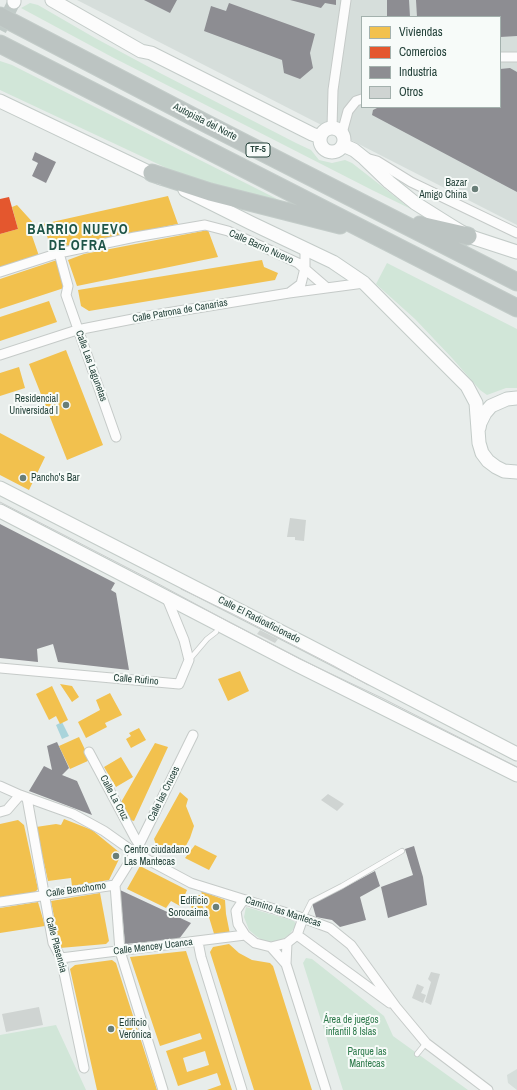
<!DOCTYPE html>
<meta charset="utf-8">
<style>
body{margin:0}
#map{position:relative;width:517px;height:1090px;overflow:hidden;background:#e8edeb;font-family:"Archivo Narrow",sans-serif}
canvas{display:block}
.legend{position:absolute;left:361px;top:16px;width:140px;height:92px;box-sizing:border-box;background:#f7fbf9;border:1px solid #a3b1ad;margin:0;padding:5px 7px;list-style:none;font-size:12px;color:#24423a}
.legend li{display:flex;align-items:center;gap:8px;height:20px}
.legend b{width:20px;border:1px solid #a3b1ad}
</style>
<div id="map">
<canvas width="517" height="1090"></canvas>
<ul class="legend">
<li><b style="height:11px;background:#f2c14e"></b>Viviendas</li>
<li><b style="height:11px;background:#e4572e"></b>Comercios</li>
<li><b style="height:11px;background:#8d8d92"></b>Industria</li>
<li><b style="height:11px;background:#cfd4d2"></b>Otros</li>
</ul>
</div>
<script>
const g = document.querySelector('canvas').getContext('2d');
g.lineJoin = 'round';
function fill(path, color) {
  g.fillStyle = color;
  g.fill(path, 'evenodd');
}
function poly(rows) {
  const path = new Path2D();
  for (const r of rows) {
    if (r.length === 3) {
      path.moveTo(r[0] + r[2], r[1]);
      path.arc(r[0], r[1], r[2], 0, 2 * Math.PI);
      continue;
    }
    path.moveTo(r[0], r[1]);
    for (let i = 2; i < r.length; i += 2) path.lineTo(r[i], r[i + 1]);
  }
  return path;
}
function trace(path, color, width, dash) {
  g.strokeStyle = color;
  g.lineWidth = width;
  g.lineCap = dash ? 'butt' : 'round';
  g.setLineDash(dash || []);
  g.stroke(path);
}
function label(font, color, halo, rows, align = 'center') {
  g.font = font + ' "Archivo Narrow",sans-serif';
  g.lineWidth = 4;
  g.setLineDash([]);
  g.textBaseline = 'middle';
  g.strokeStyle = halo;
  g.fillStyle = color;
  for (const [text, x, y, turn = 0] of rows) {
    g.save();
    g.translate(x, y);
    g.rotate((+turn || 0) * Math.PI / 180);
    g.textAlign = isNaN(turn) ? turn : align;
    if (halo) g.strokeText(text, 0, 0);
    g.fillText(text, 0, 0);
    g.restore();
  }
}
fill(poly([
 [77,0,517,0,517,225],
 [362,17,500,17,500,107,362,107],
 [517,1069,517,1090,508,1083,507,1075]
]), '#d6dedb');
fill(poly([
 [30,3,38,5,95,38,160,73,296,143,311,150,319,160,332,163,345,160,352,163,411,209,372,190,112,57,21,8],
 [0,61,12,65,285,203,232,191,175,172,0,90],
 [387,263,517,329,517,388,506,388,487,395,480,390,452,358,415,319,376,284],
 [246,907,294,921,296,924,294,928,289,935,281,940,269,942,262,940,256,936,249,930,244,917],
 [306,958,312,959,384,1016,393,1036,468,1090,343,1090,303,963],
 [56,1025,86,1090,0,1090,0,1035]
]), '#d1e6d8');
fill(poly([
 [62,722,69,736,62,739,56,725]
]), '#a9d4db');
fill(poly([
 [168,196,178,224,66,246,52,251,43,224],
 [17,205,37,227,30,230,39,256,0,267,0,234,18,229,12,207],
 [208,230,218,257,77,286,68,260,84,254],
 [57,260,64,288,0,309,0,279],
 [262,260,264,267,278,273,275,280,89,311,81,306,78,290],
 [49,301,57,322,0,341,0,317],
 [66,350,103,445,67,460,29,364],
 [19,367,25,388,0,396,0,373],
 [0,433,45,457,29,490,0,475],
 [240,671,249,691,228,701,218,679],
 [60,684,72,686,79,697,72,702],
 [52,686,68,720,60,724,56,716,49,720,36,694],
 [110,693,122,715,105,723,107,727,86,738,78,722,100,710,96,700],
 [139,728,146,740,131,748,126,739,131,736,129,733],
 [79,737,90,760,70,769,59,746],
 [155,743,168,747,134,821,127,819,120,804],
 [121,757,133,777,116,787,104,767],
 [180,792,188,799,186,806,194,826,190,838,181,855,156,845,154,839],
 [64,819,92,830,119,852,120,857,109,880,72,886,71,878,48,881,36,827,56,824,61,825],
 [18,820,24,825,38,889,35,892,0,898,0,824],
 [195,845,217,856,209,870,185,858],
 [140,866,187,890,180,906,171,901,166,908,127,889],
 [201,891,225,900,226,914,230,934,215,937],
 [100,893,109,941,106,944,60,948,51,901],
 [200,895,205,915,193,917,190,898],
 [38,902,45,926,0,933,0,908],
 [229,944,239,953,252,960,270,963,273,966,312,1090,254,1090,210,952,213,947],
 [186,951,212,1029,232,1090,207,1090,221,1085,217,1073,178,1086,166,1051,202,1039,200,1033,160,1046,130,957],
 [205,1051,209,1065,187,1072,183,1058],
 [112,960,116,963,157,1090,97,1090,70,969,75,965]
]), '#f2c14e');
fill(poly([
 [9,197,18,229,0,234,0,199]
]), '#e4572e');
fill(poly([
 [144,0,177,0,170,13],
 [290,0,336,0,336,5,325,3,321,8],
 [387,0,409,0,410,17,387,17],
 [416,0,517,0,517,36,500,37,500,17,417,17],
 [229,3,315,34,310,53,313,68,300,79,284,73,282,60,204,31,211,6,226,11],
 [510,68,517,72,517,192,372,115,373,110,379,107,500,107,500,69],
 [35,152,56,162,46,183,32,176,38,163,32,160],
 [0,524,115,583,111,590,116,593,129,670,58,662,53,644,37,649,38,662,0,658],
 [57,742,69,768,62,775,77,781,92,815,29,791,44,766,52,770,47,746],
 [414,846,423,877,427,905,388,918,381,887,413,875,405,849],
 [375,871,380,886,360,897,366,920,340,927,332,920,316,917,312,903,340,890],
 [120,890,191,923,179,939,125,944]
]), '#8d8d92');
fill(poly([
 [290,518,306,520,304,541,295,540,295,537,287,537],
 [260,630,278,639,275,643,257,634],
 [328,794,344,804,337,811,321,800],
 [431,972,440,974,431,1005,425,1002,431,982,428,979],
 [417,984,424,987,421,993,426,995,423,1003,412,998],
 [39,1007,43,1025,6,1032,2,1014]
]), '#cfd4d2');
trace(poly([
 [0,30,14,2]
]), '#c1cbc8', 13, [13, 6]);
const lane = poly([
 [190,659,207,639,216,632],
 [303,918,311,902,342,886,402,851],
 [417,1054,426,1043]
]);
const street = poly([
 [500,57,517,57],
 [332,128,333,90,346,0],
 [342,133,348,111,356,101,362,99],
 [366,158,377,161,411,182,517,233],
 [59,253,68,286,66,295,116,437],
 [0,272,59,253,135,237,205,225,228,231,298,263,327,288],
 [289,293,301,284,305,268,305,248],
 [0,355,77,330,148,316,289,293,364,283],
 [0,668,179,684,189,660,184,640,166,596],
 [89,752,135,838,139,844],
 [0,786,20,795,73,814,104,831,135,853,191,883,303,918,330,928,351,945,396,1007,426,1043,488,1090],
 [27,798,53,943,61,958,84,1068],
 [0,812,7,810,20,795],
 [115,885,120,951,163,1090],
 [246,900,242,902,236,911,238,924,245,935,255,943,271,947,287,943,297,935,303,918],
 [0,902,115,885,135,853,193,735],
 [297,935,390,1003],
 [198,942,201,957,242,1090],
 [287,943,286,964,326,1090],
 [271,947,286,964],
 [61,958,245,935]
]);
const secondary = poly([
 [52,0,141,51,151,53,312,134,320,137],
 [14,2,14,0],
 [0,101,161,178],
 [332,140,12],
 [343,145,354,150,364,158,389,182,415,203,450,225,468,236,517,252],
 [185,190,251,223,333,262,364,283,467,386,476,403,479,443,482,453,488,461,496,467,504,471,517,472],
 [479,428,480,423,485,413,491,406,507,399,517,398],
 [0,488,307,645,517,754],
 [0,511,297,665,517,775]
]);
const highway = poly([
 [0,16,209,125,517,282],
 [0,44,517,308],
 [152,173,210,192,340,225],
 [420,225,468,236]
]);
trace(lane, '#c5cac8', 6);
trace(street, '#c5cac8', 11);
trace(secondary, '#c3cbc8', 15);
trace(highway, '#c3ccc9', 19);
trace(lane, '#fcfcfc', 4.5);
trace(street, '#fcfcfc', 9);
trace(secondary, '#fcfcfc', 13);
trace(highway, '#bcc4c2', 17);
trace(poly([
 [0,502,153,581,229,622,300,659,382,698,517,767],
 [181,589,233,614,334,666,368,685]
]), '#c9cdcc', 1);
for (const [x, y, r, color] of [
 [475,189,4,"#697e78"],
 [66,405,4,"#697e78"],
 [23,478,4,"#697e78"],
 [116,856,4,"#697e78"],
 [216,907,4,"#697e78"],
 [111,1029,4,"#697e78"]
]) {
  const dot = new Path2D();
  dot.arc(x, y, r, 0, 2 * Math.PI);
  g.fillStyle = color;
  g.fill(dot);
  trace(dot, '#f7fbf9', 1.5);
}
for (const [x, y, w] of [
 [258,150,24]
]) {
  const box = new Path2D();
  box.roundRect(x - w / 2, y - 7, w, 14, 3);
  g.fillStyle = '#f7fbf9';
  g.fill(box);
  trace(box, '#24423a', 1);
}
label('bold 9px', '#24423a', null, [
 ["TF-5",258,150]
]);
label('10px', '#24423a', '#f7fbf9', [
 ["Autopista del Norte",205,122,27],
 ["Calle Barrio Nuevo",261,247,24],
 ["Calle Patrona de Canarias",180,311,-10],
 ["Calle Las Lagunetas",91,366,70],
 ["Calle El Radioaficionado",259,620,27],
 ["Calle Rufino",136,680,5],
 ["Calle las Cruces",164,794,-64],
 ["Calle La Cruz",114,798,62],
 ["Calle Benchomo",76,890,-8],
 ["Camino las Mantecas",283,912,18],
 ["Calle Plasencia",56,945,75],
 ["Calle Mencey Ucanca",153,947,-7]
]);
label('10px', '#24423a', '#f7fbf9', [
 ["Bazar",467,183],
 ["Amigo China",467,195],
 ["Residencial",58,399],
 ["Universidad I",58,411],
 ["Pancho's Bar",31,478,"left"],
 ["Centro ciudadano",124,850,"left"],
 ["Las Mantecas",124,862,"left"],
 ["Edificio",208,901],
 ["Sorocaima",208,913],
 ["Edificio",119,1023,"left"],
 ["Verónica",119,1035,"left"]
], 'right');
label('10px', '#2d7a4b', '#f7fbf9', [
 ["Área de juegos",351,1020],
 ["infantil 8 Islas",351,1032],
 ["Parque las",367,1052],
 ["Mantecas",367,1064]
]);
g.letterSpacing = '1px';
label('bold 14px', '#1f5548', '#f7fbf9', [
 ["BARRIO NUEVO",78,230],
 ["DE OFRA",78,246]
]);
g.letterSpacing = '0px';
</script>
